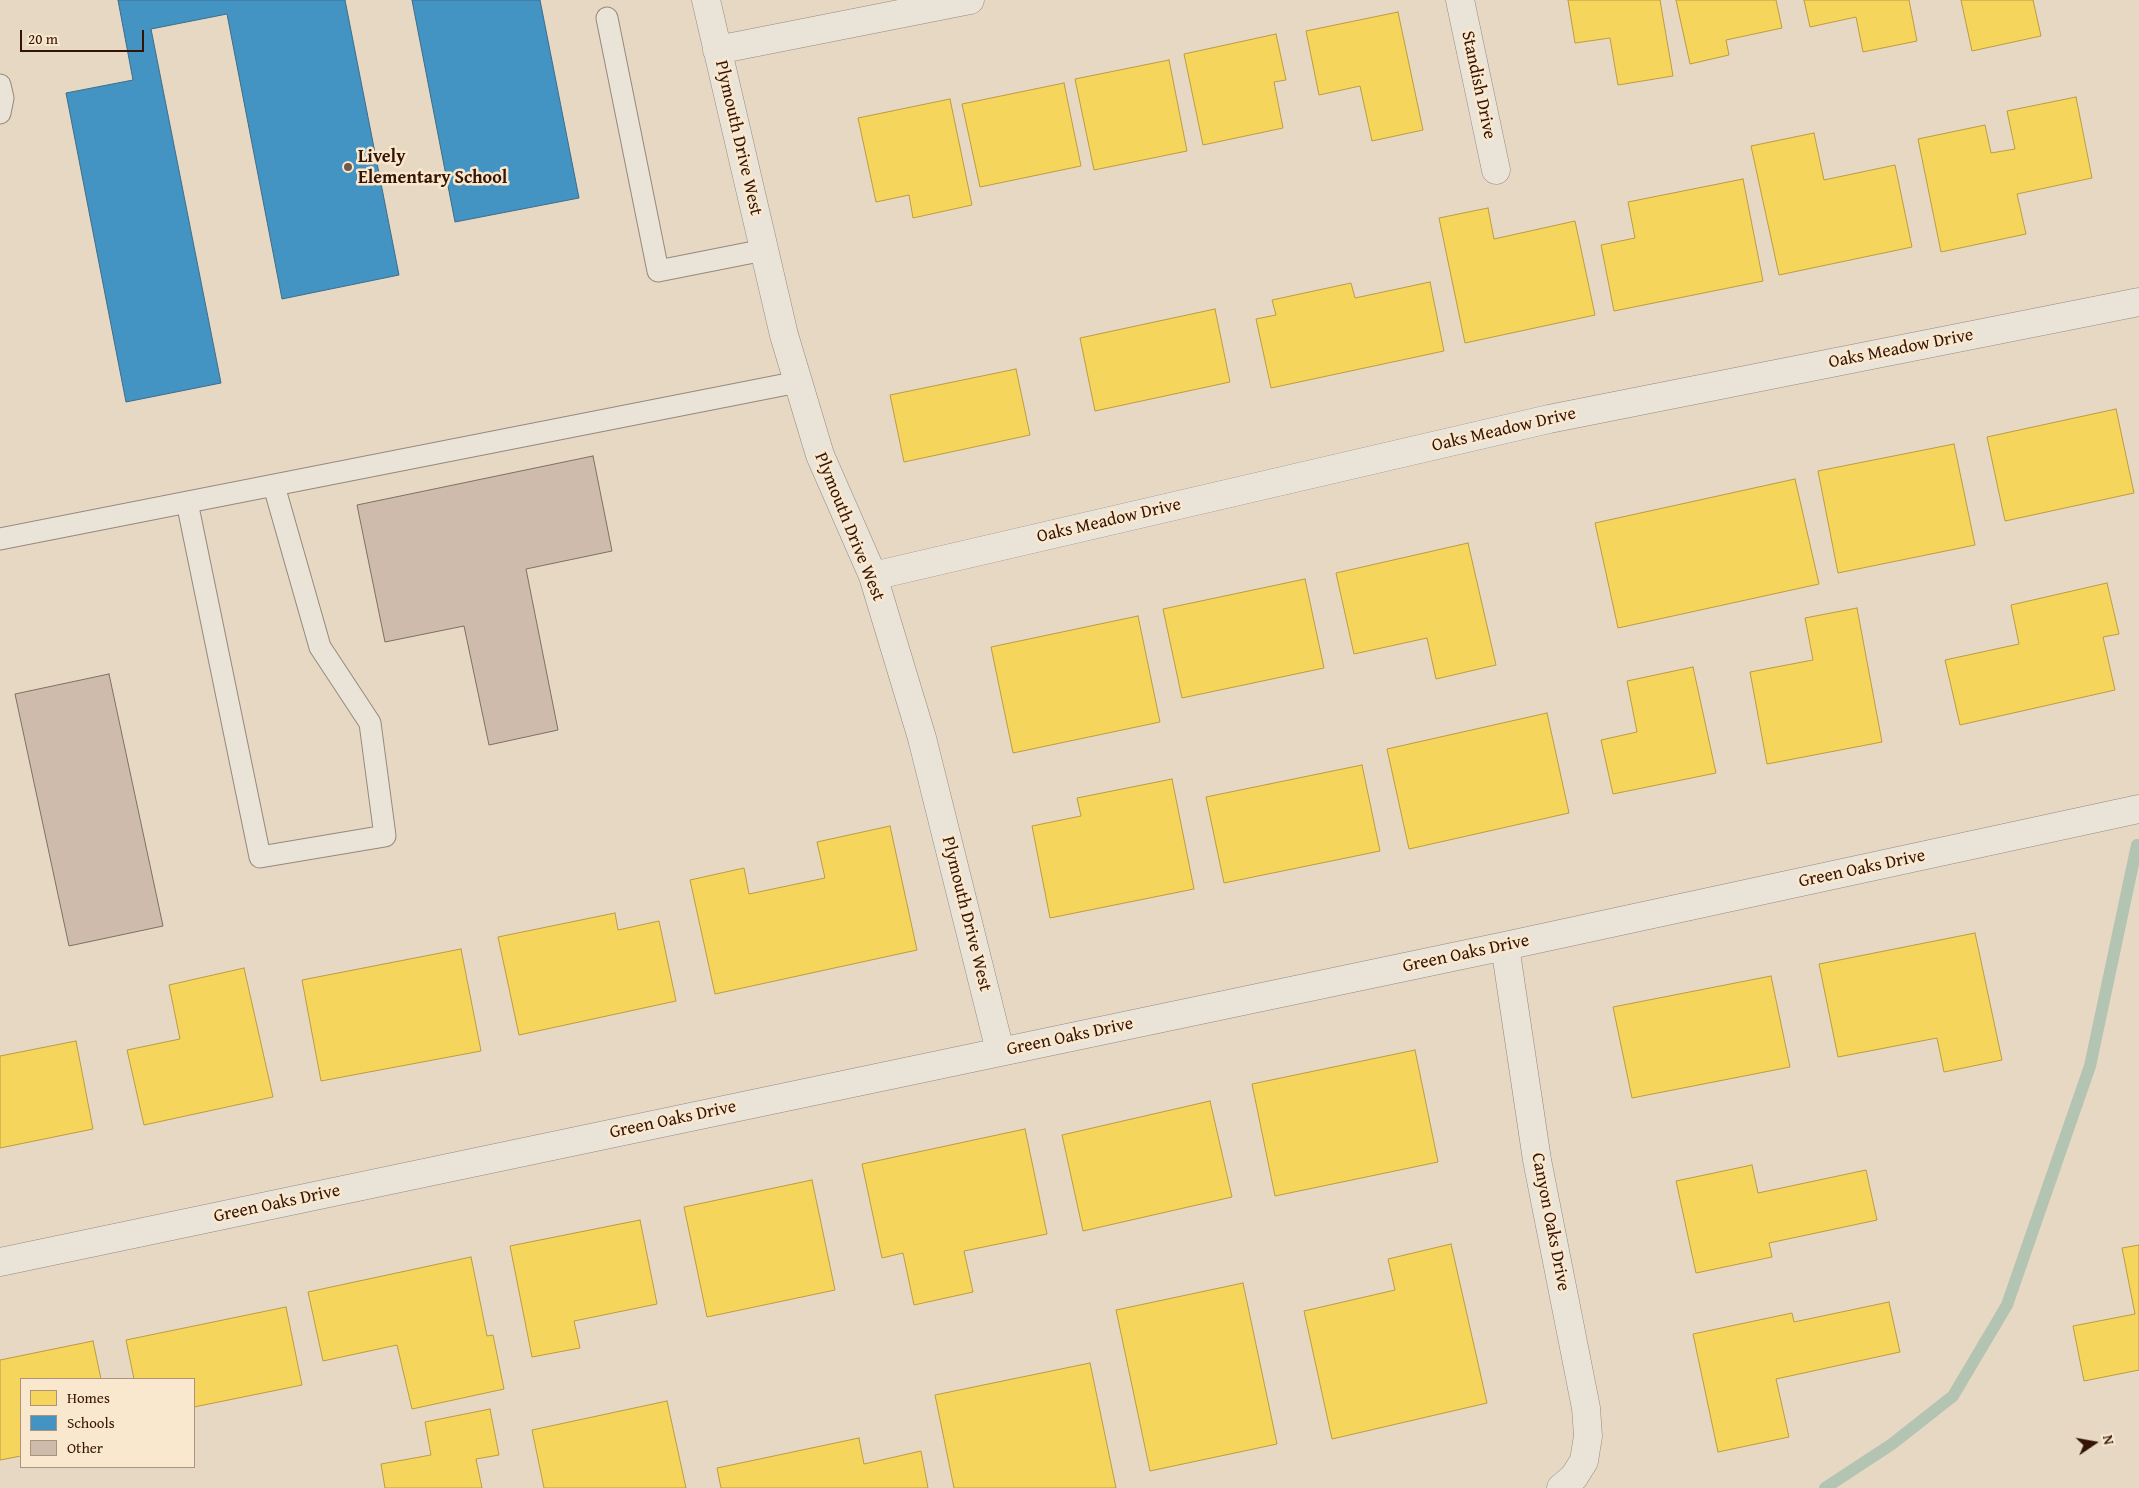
<!DOCTYPE html>
<style>
body{margin:0}
#map{position:relative;width:2139px;height:1488px;overflow:hidden;background:#e7d8c3;font-family:"Gentium Book Plus",serif}
canvas{display:block}
.legend{position:absolute;left:20px;top:1378px;width:175px;height:90px;box-sizing:border-box;background:#f9e8ce;border:1px solid #ab937e;margin:0;padding:6px 9px;list-style:none;font-size:15px;color:#351405}
.legend li{display:flex;align-items:center;gap:10px;height:25px}
.legend b{width:25px;border:1px solid #ab937e}
.north{position:absolute;left:2069px;top:1418px;width:50px;height:50px;-webkit-text-stroke:4px #f9e8ce;paint-order:stroke;rotate:78deg;font-size:14px;font-weight:700;line-height:20px;text-align:center;color:#351405}
.north::after{content:'';display:block;margin:auto;width:18px;height:22px;background:#351405;clip-path:polygon(50% 0,100% 100%,50% 72%,0 100%)}
.scale{position:absolute;left:20px;top:30px;width:124px;height:22px;box-sizing:border-box;border:2px solid #351405;border-top:0;padding-left:6px;font-size:15px;line-height:18px;white-space:nowrap;color:#351405;-webkit-text-stroke:4px #f9e8ce;paint-order:stroke}
</style>
<div id="map">
<canvas width="2139" height="1488"></canvas>
<ul class="legend">
<li><b style="height:14px;background:#f6d55c"></b>Homes</li>
<li><b style="height:14px;background:#4393c3"></b>Schools</li>
<li><b style="height:14px;background:#cfbbac"></b>Other</li>
</ul>
<div class="north">N</div>
<div class="scale">20 m</div>
</div>
<script>
const g = document.querySelector('canvas').getContext('2d');
g.lineJoin = 'round';
function fill(path, color) {
  g.fillStyle = color;
  g.fill(path, 'evenodd');
}
function poly(rows) {
  const path = new Path2D();
  for (const r of rows) {
    path.moveTo(r[0], r[1]);
    for (let i = 2; i < r.length; i += 2) path.lineTo(r[i], r[i + 1]);
  }
  return path;
}
function trace(path, color, width, dash) {
  g.strokeStyle = color;
  g.lineWidth = width;
  g.lineCap = dash ? 'butt' : 'round';
  g.setLineDash(dash || []);
  g.stroke(path);
}
function label(font, color, halo, rows, align = 'center') {
  g.font = font + ' "Gentium Book Plus",serif';
  g.lineWidth = 5;
  g.setLineDash([]);
  g.textBaseline = 'middle';
  g.strokeStyle = halo;
  g.fillStyle = color;
  for (const [text, x, y, turn = 0] of rows) {
    g.save();
    g.translate(x, y);
    g.rotate((+turn || 0) * Math.PI / 180);
    g.textAlign = isNaN(turn) ? turn : align;
    if (halo) g.strokeText(text, 0, 0);
    g.fillText(text, 0, 0);
    g.restore();
  }
}
const homes = poly([
 [1568,0,1660,0,1673,76,1618,85,1610,38,1575,43,1568,0],
 [1676,0,1776,0,1782,28,1726,40,1729,55,1690,64,1676,0],
 [1804,0,1909,0,1917,41,1863,52,1856,17,1810,27,1804,0],
 [1961,0,2033,0,2041,36,1972,51,1961,0],
 [1398,12,1423,130,1372,141,1360,86,1319,95,1306,31,1398,12],
 [1276,34,1286,80,1274,82,1283,128,1203,145,1184,54,1276,34],
 [1169,60,1187,151,1094,170,1075,79,1169,60],
 [1064,83,1081,166,980,187,962,104,1064,83],
 [2076,97,2092,178,2017,194,2026,234,1941,252,1918,139,1985,125,1991,153,2015,149,2007,111,2076,97],
 [950,99,972,205,913,218,909,195,876,202,858,118,950,99],
 [1814,133,1824,180,1895,165,1912,247,1779,275,1751,146,1814,133],
 [1743,179,1763,281,1614,311,1601,245,1635,238,1628,202,1743,179],
 [1488,208,1494,239,1575,221,1595,315,1465,343,1439,218,1488,208],
 [1430,282,1444,351,1271,388,1256,319,1276,315,1272,300,1351,283,1355,298,1430,282],
 [1215,309,1230,382,1095,411,1080,338,1215,309],
 [1016,369,1030,435,904,462,890,395,1016,369],
 [2116,409,2134,493,2005,521,1987,437,2116,409],
 [1954,444,1975,545,1838,573,1818,471,1954,444],
 [1795,479,1819,584,1618,628,1595,523,1795,479],
 [1468,543,1496,665,1436,679,1427,638,1354,654,1336,573,1468,543],
 [1305,579,1324,668,1182,698,1163,609,1305,579],
 [2107,583,2119,634,2103,637,2115,690,1960,725,1945,660,2019,644,2011,605,2107,583],
 [1857,608,1882,742,1767,764,1750,672,1813,660,1805,618,1857,608],
 [1138,616,1160,722,1013,753,991,647,1138,616],
 [1693,667,1716,773,1613,794,1601,740,1637,732,1627,681,1693,667],
 [1547,713,1569,813,1409,849,1387,749,1547,713],
 [1362,765,1380,851,1224,883,1206,797,1362,765],
 [1172,779,1194,889,1050,918,1032,826,1081,816,1077,798,1172,779],
 [890,826,917,950,715,994,690,880,744,868,749,894,825,878,817,842,890,826],
 [615,913,618,930,659,921,676,1001,519,1035,498,937,615,913],
 [1975,933,2002,1060,1944,1072,1937,1038,1838,1057,1819,964,1975,933],
 [461,949,481,1051,321,1081,302,980,461,949],
 [244,968,273,1097,144,1125,127,1050,180,1039,169,985,244,968],
 [1771,976,1790,1067,1632,1098,1613,1007,1771,976],
 [76,1041,93,1129,0,1148,0,1056,76,1041],
 [1415,1050,1438,1162,1275,1196,1252,1084,1415,1050],
 [1210,1101,1232,1197,1083,1231,1062,1135,1210,1101],
 [1025,1129,1047,1234,964,1251,973,1292,914,1305,903,1253,882,1258,862,1164,1025,1129],
 [1752,1165,1758,1193,1866,1170,1877,1220,1769,1243,1772,1257,1696,1273,1676,1181,1752,1165],
 [812,1180,835,1290,707,1317,684,1207,812,1180],
 [640,1220,657,1304,574,1321,580,1348,532,1357,510,1246,640,1220],
 [1451,1244,1487,1403,1332,1439,1304,1311,1395,1290,1388,1259,1451,1244],
 [2139,1245,2139,1370,2084,1381,2073,1326,2135,1314,2122,1248,2139,1245],
 [471,1257,487,1336,493,1335,504,1389,412,1409,397,1345,323,1361,308,1292,471,1257],
 [1243,1283,1277,1444,1150,1471,1116,1310,1243,1283],
 [1889,1302,1900,1352,1776,1379,1789,1437,1718,1452,1693,1334,1792,1313,1794,1322,1889,1302],
 [286,1307,302,1385,194,1407,194,1379,134,1379,126,1340,286,1307],
 [93,1341,101,1379,21,1379,21,1456,0,1460,0,1360,93,1341],
 [1090,1363,1116,1488,954,1488,935,1395,1090,1363],
 [667,1401,686,1488,544,1488,532,1430,667,1401],
 [490,1409,499,1455,476,1459,482,1488,385,1488,381,1464,431,1455,425,1422,490,1409],
 [859,1438,864,1464,921,1451,928,1488,721,1488,717,1468,859,1438]
]);
fill(homes, '#f6d55c');
trace(homes, '#bc9b42', 1);
const schools = poly([
 [118,0,345,0,399,275,282,299,227,14,151,29,221,383,126,402,66,93,133,80,118,0],
 [412,0,540,0,579,198,455,222,412,0]
]);
fill(schools, '#4393c3');
trace(schools, '#3f6d8a', 1);
trace(poly([
 [1825,1488,1892,1444,1953,1396,2007,1305,2090,1066,2137,845]
]), '#b3c4b2', 12);
const building = poly([
 [593,456,612,551,526,569,558,730,489,745,464,626,385,642,357,505,593,456],
 [109,674,163,926,69,946,15,694,109,674]
]);
fill(building, '#cfbbac');
trace(building, '#7c7063', 1);
const service = poly([
 [607,18,658,271,764,250],
 [0,85,3,98,0,113],
 [187,502,260,857,385,836,370,723,320,647,274,486],
 [0,539,798,382]
]);
const minor = poly([
 [706,0,784,335,820,455,873,576,922,738,1000,1051],
 [1460,0,1496,170],
 [717,50,970,0],
 [873,576,1549,419,2139,302],
 [1505,946,1537,1160,1586,1408,1588,1436,1584,1461,1574,1477,1561,1488],
 [0,1262,1505,946,2139,809]
]);
trace(service, '#96897c', 23);
trace(minor, '#96897c', 29);
trace(service, '#eae3d8', 21);
trace(minor, '#eae3d8', 28);
for (const [x, y, r, color] of [
 [348,167,5,"#735948"]
]) {
  const dot = new Path2D();
  dot.arc(x, y, r, 0, 2 * Math.PI);
  g.fillStyle = color;
  g.fill(dot);
  trace(dot, '#f9e8ce', 2);
}
label('18px', '#351405', '#f9e8ce', [
 ["Standish Drive",1478,85,78],
 ["Plymouth Drive West",738,138,77],
 ["Oaks Meadow Drive",1901,349,-11],
 ["Oaks Meadow Drive",1504,430,-13],
 ["Oaks Meadow Drive",1109,521,-13],
 ["Plymouth Drive West",849,527,68],
 ["Green Oaks Drive",1862,869,-12],
 ["Plymouth Drive West",966,914,76],
 ["Green Oaks Drive",1466,954,-12],
 ["Green Oaks Drive",1070,1037,-12],
 ["Green Oaks Drive",673,1120,-12],
 ["Green Oaks Drive",277,1204,-12],
 ["Canyon Oaks Drive",1550,1222,79]
]);
label('bold 18px', '#351405', '#f9e8ce', [
 ["Lively",358,157],
 ["Elementary School",358,178]
], 'left');
</script>
